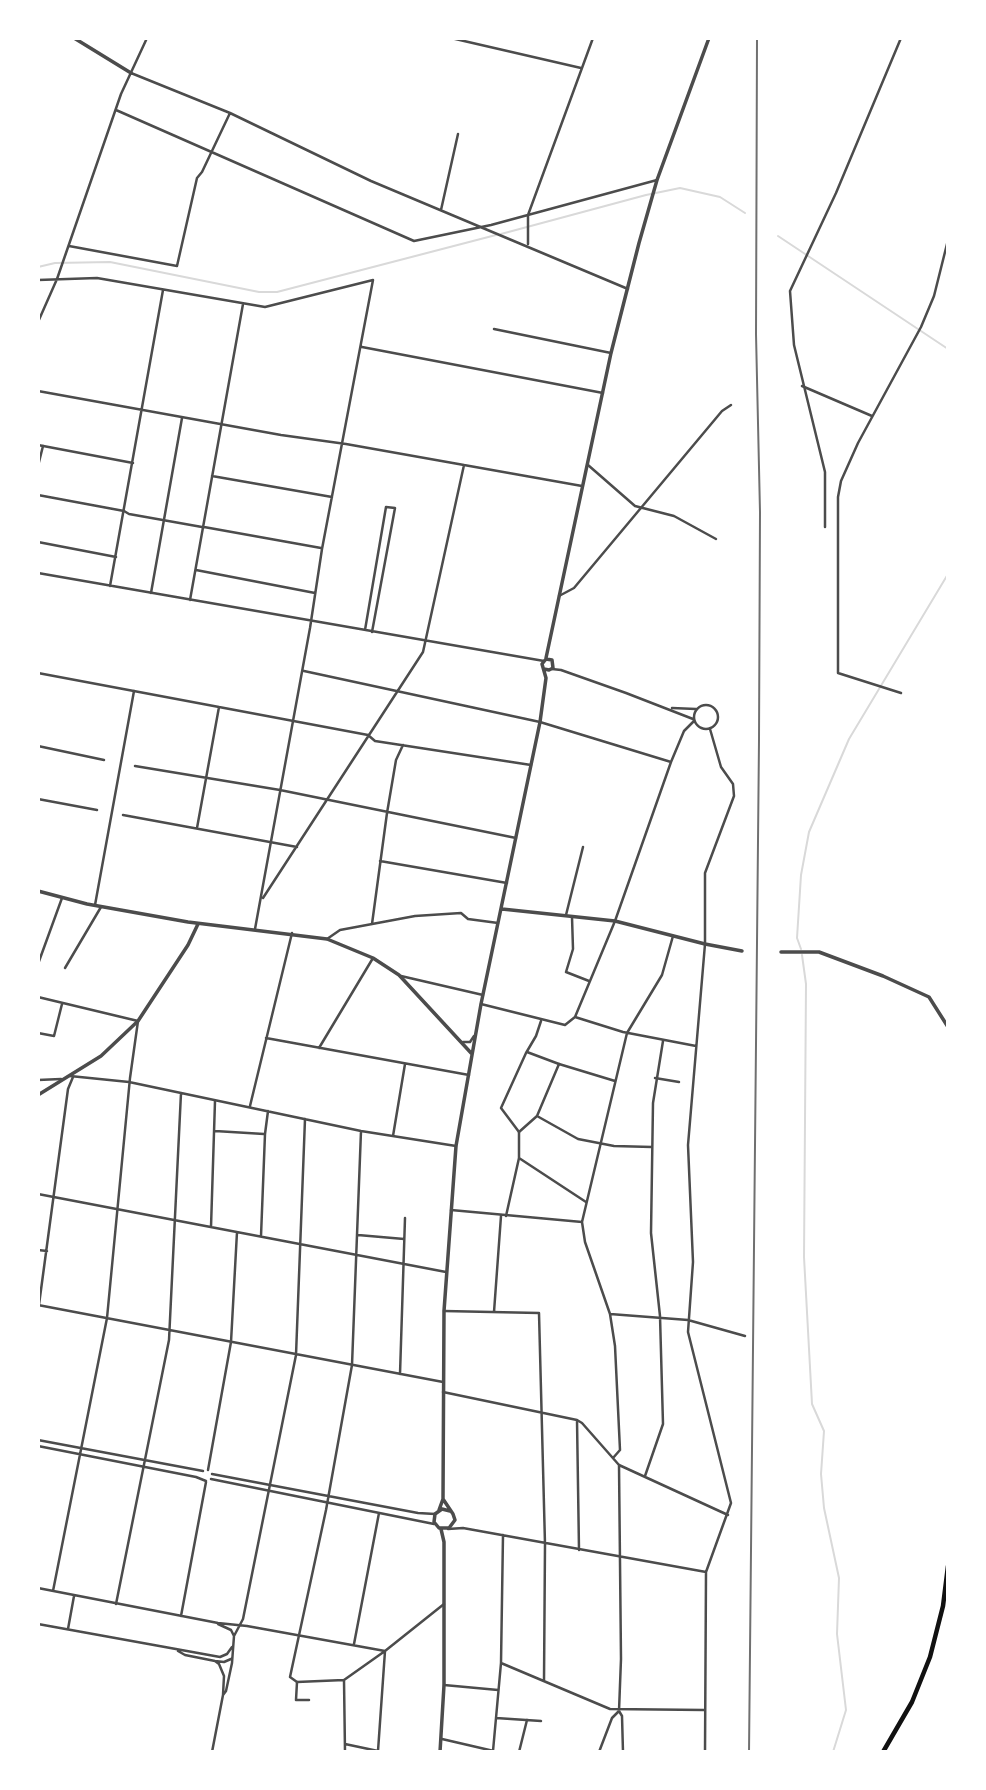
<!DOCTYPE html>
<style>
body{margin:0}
#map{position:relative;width:986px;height:1790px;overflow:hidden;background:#fff;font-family:"IBM Plex Serif",serif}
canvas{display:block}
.frame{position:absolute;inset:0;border:40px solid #fff;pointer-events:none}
</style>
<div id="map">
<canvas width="986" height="1790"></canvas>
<div class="frame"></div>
</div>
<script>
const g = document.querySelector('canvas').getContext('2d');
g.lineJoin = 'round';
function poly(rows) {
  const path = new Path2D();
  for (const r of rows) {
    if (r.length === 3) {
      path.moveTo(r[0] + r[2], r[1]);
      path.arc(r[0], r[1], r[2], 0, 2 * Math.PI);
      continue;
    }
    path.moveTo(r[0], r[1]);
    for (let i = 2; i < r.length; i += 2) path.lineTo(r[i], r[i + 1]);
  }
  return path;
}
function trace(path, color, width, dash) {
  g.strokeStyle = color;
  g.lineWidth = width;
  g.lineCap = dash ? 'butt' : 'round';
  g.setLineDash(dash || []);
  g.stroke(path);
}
trace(poly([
 [501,234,646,195,680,188,720,197,745,213],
 [778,236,948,349],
 [38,267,55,263,110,262,259,292,277,292,496,235],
 [801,949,797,938,801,875,809,832,849,739,948,574],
 [802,955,806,984,804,1257,812,1404,824,1431,821,1474,824,1508,839,1578,837,1634,846,1710,833,1752]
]), '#d9d9d9', 2);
trace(poly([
 [38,466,43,446],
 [124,511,129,514,202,527],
 [151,593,182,418],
 [95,905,134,691],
 [566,915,583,847],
 [527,1052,559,1064],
 [655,1078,679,1082],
 [519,1132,501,1108,526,1053,536,1036,541,1021],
 [297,1682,296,1700,309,1700]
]), '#4c4c4c', 2.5);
trace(poly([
 [451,38,581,68],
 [131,73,230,113,371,181,628,289],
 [116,110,414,241,491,225,657,180],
 [441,210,458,134],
 [528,244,528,215,593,38],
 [69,246,177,266,197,178,202,172,230,113],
 [38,280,97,278,265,307,373,280,322,549,310,628,255,929],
 [38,322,57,279,121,94,147,38],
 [494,329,611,353],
 [362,347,603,393],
 [802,386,872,416],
 [38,391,281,435,346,444,582,486],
 [38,445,133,463],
 [588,465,635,506,674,516,716,539],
 [212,476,332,497],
 [38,495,124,511],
 [204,527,321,548],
 [825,527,825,472,794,345,790,291,836,193,901,38],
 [38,542,116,557],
 [196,570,315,593],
 [38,573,544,661],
 [110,586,163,290],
 [559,596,574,588,722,411,731,405],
 [190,600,243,304],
 [365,630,386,507,395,508,372,632],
 [552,669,561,670,626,693,693,719],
 [304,671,540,722,671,762],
 [38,673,368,735,375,741,531,765],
 [901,693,838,673,838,497,841,481,858,443,921,327,934,296,948,240],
 [706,717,12],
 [672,708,696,709],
 [38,746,104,760],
 [135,766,280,790,516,838],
 [38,799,97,810],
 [123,815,297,847],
 [197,828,219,707],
 [380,861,507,883],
 [263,898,423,652,464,465],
 [572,917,573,949,566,972,589,981],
 [372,924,387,813,396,760,403,745],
 [327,939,340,930,415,916,461,913,468,919,498,923],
 [38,964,62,898],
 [65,968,101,907],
 [401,976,483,995],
 [38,997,138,1021,130,1078,107,1318,53,1591],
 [481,1004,565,1025,575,1017],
 [575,1017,615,921,671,762,684,731,694,721],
 [575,1017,623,1032,696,1046],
 [38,1033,54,1036,62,1004],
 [266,1038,469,1075],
 [463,1042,470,1042,474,1036],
 [319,1048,373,958],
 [70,1076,129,1082,361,1131,456,1146],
 [38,1080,61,1079],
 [250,1106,292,933],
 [537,1116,578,1139,614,1146,652,1147],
 [215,1131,264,1134],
 [361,1131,352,1365,326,1510,290,1677,297,1682,344,1680,385,1651,444,1604],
 [393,1136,405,1064],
 [519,1158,586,1202],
 [38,1194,446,1272],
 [451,1210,582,1222],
 [506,1216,519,1158,519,1132,537,1116,559,1064,615,1081],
 [211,1227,215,1101],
 [358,1235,404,1239],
 [261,1236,265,1134,268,1111],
 [38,1250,47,1251],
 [38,1305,443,1382],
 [444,1311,539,1313,545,1544,544,1681],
 [38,1312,68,1089,73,1077],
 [494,1312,501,1216],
 [610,1314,688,1320,745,1336],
 [400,1374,405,1218],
 [443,1392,577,1420,582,1423,619,1465,728,1515],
 [577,1420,579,1550],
 [38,1440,203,1471],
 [38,1446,196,1477,206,1481],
 [613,1458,620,1450,615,1346,610,1314,585,1242,582,1222,627,1033,662,975,673,936],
 [619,1465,621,1659,619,1711,622,1716,623,1752],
 [208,1470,231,1342,237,1232],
 [212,1474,418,1513,435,1514],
 [645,1476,663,1424,660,1316,651,1233,653,1103,663,1041],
 [211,1479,434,1524],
 [448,1529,463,1528,706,1572],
 [38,1588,218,1623,247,1626,385,1651,378,1751,345,1744],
 [116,1604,169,1340,181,1093],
 [181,1616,206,1482],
 [38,1624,220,1657,227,1654,232,1647],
 [218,1624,231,1630,234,1636],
 [68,1629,74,1596],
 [354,1644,379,1513],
 [178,1651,185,1655,215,1661,224,1662,231,1659],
 [501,1663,610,1709,704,1710],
 [344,1680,345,1752],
 [444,1685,498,1690],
 [223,1695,226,1691,232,1663,234,1636,243,1619,296,1355,305,1119],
 [496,1718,541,1721],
 [442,1739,498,1752],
 [493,1751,501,1663,503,1535],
 [212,1752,223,1695,224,1676,219,1664,215,1661],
 [519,1752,527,1720],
 [599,1752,612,1718,619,1711],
 [705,1752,706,1572,731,1503,688,1332,693,1262,688,1145,705,944,705,873,734,796,733,784,721,767,710,729]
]), '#4c4c4c', 2.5);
trace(poly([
 [74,38,131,73],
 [546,658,611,353,639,243,657,180,709,38],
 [38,891,87,904,188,922,327,939,373,958,399,975,472,1054],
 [502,909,615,921,705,944,742,951],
 [781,952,819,952,883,976,929,997,948,1027],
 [38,1095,101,1056,138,1021,188,945,198,924],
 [443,1499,453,1514,455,1520,449,1528,439,1528,434,1522,435,1514,442,1509,450,1511],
 [439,1510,443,1499,444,1311,456,1146,481,1004,540,722,546,678,542,664,546,659,552,660,553,668,549,670,544,669],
 [440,1752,444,1685,444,1542,441,1529]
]), '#4c4c4c', 3.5);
trace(poly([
 [883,1752,912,1702,930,1657,943,1606,948,1566]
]), '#111', 4.5);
trace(poly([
 [749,1752,759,740,760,512,756,334,757,38]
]), '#707070', 2);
</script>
